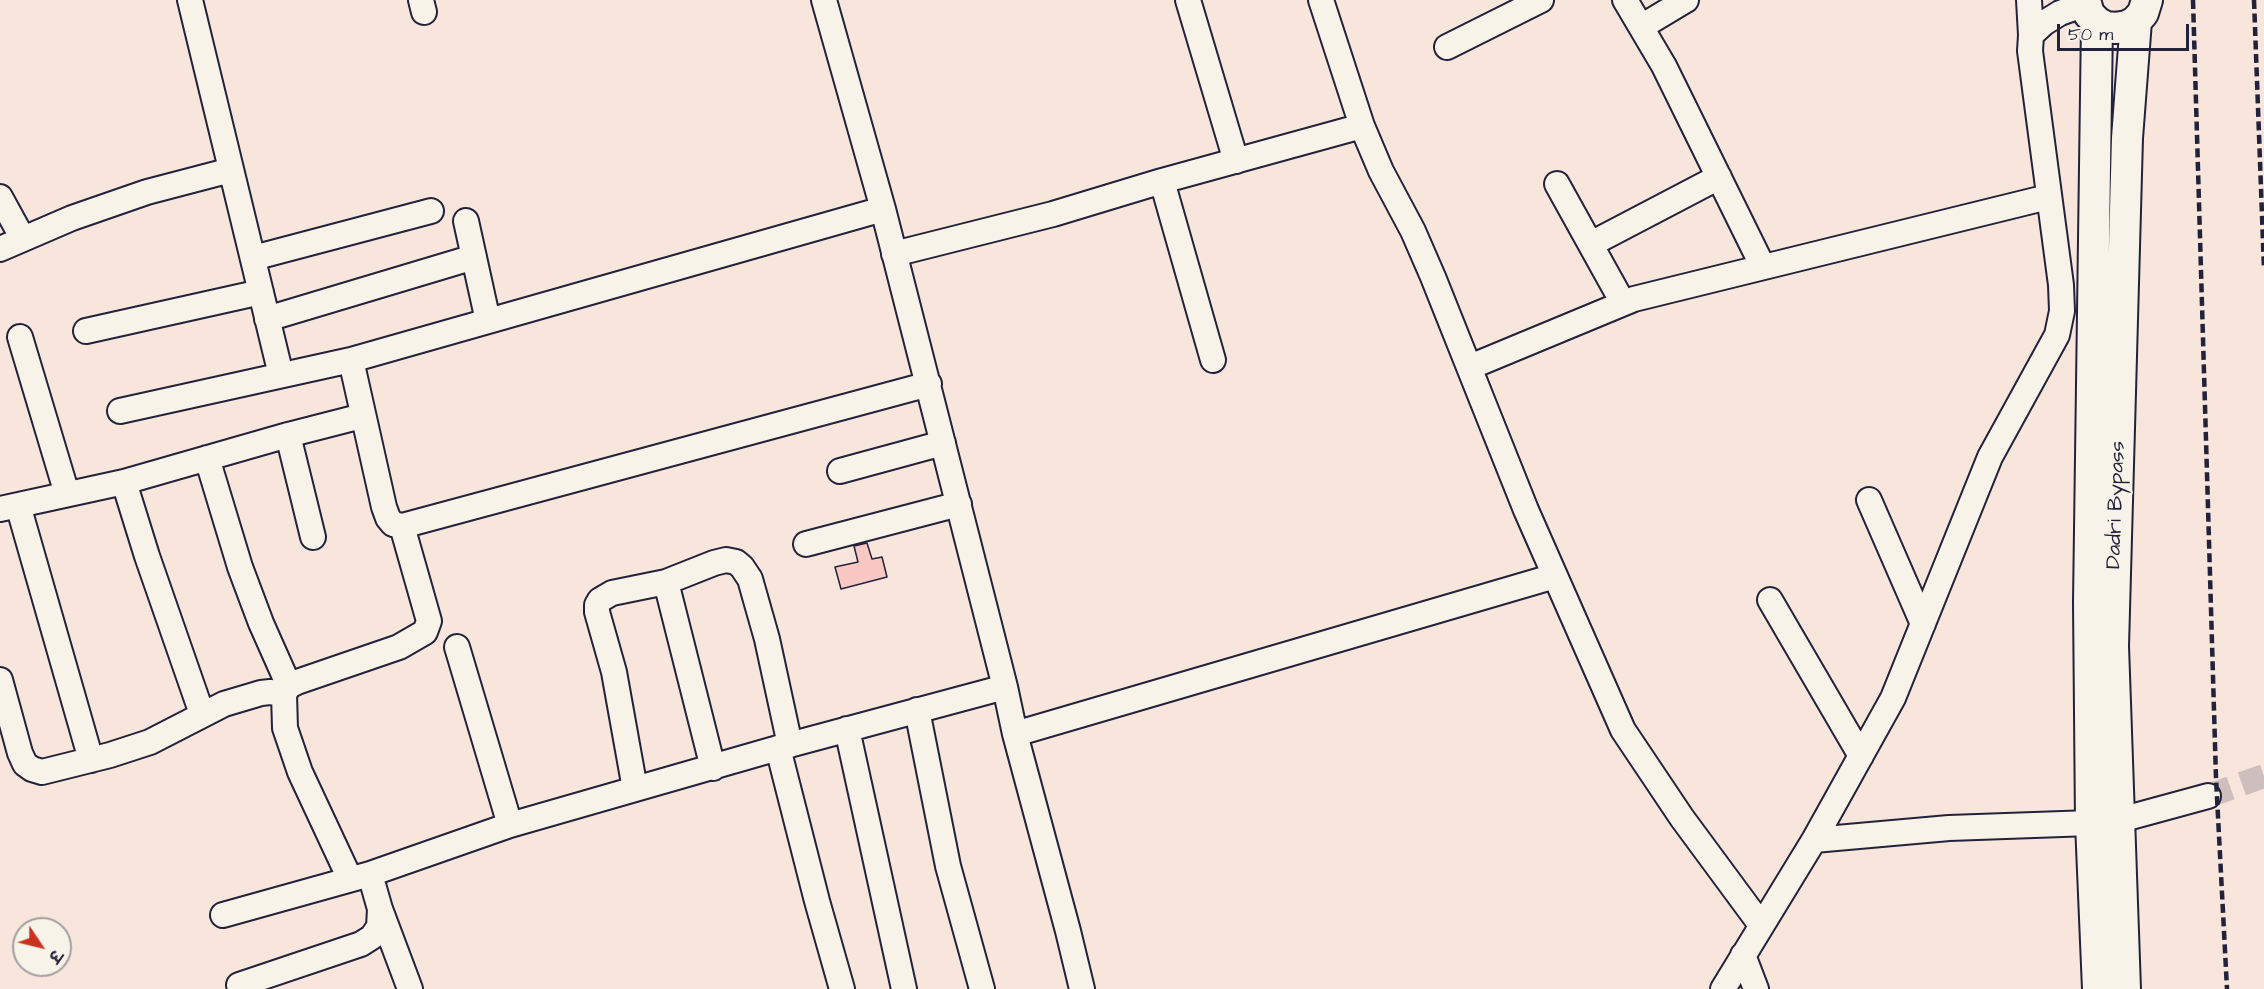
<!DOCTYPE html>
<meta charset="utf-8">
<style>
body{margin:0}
#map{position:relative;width:2264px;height:989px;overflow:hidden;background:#f8e6dd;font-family:"Architects Daughter","Playpen Sans Deva",sans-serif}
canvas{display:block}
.north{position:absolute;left:12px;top:917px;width:60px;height:60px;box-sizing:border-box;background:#f7f3e8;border:2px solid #a29fa3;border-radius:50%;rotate:125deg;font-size:16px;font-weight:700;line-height:24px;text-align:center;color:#22223b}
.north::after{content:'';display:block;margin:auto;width:21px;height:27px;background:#c8321e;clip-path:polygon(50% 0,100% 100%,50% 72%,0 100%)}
.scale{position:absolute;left:2057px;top:24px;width:132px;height:27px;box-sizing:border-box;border:3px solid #22223b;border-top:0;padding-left:8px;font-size:18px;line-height:21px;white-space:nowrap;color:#22223b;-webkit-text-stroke:4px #f7f3e8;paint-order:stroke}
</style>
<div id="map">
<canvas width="2264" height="989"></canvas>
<div class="north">उ</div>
<div class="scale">50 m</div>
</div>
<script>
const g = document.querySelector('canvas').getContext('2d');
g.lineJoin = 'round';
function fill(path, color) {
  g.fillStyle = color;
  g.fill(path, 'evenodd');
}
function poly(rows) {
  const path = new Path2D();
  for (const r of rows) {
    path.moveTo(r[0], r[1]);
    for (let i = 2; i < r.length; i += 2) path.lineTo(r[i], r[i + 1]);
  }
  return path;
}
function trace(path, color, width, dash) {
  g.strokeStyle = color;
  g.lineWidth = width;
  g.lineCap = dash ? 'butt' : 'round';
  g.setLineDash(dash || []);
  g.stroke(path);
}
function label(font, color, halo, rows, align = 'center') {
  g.font = font + ' "Architects Daughter",sans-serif';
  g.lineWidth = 4.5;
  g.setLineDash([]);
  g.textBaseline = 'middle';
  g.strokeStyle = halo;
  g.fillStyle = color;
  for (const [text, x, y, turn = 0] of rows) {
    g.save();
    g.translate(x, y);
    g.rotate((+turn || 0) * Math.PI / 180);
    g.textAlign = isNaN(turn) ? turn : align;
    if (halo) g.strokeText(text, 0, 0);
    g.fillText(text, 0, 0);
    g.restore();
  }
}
const building = poly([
 [867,543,872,559,882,557,887,577,841,589,835,567,858,562,854,546,867,543]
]);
fill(building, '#f9c8c3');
trace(building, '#22223b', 1.5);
trace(poly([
 [2208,796,2264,776]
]), '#cdbfbd', 24, [24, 12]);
const minor = poly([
 [190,0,281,375],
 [421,0,424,12],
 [824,0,883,209,1005,687,1015,734,1068,931,1082,989],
 [1188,0,1236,161],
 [1321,0,1362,126,1381,171,1413,231,1433,277,1526,510,1623,730,1682,818,1761,925],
 [1625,0,1664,66,1763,267],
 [2029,0,2031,35],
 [1641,27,1686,0],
 [1447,47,1541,0],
 [1162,181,1213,360],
 [1557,184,1623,303],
 [0,197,23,239],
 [466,221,488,321],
 [1591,244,1719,177],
 [0,249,72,218,147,192,231,170],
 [894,254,1053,214,1162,181,1362,126],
 [253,258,431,211],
 [267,319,474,257],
 [86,331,261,292],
 [20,337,67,494],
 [351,360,384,507,388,518,393,524,402,526,929,384],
 [1470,367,1634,299,2048,197],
 [120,411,351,360,883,209],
 [288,435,313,537],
 [207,458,240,567,261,623,289,686],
 [840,471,943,443],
 [124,482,147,556,202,714],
 [1869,500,1923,624],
 [18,505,91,760],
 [0,509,124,482,288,435,362,416],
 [806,544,959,504],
 [666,582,713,768],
 [1770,600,1861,756],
 [457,647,510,825],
 [0,680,20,753,25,764,32,769,42,772,110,755,150,742,224,704,261,693,270,692,284,694],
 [917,710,948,866,982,989],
 [847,729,904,989],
 [1015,734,1555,576],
 [778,748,817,901,842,989],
 [635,789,614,672,597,612,597,605,600,600,612,593,666,582,714,563,726,560,736,562,742,567,750,579,767,639,790,745],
 [1814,840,1949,828,2091,823,2120,820,2208,796],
 [350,879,300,772,285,728,284,694,289,686,297,682,399,647,425,632,429,621,402,526],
 [380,909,410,989],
 [223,915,370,874,510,825,778,748,1005,687],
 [1743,955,1756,989],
 [239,985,361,944,372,937,379,927,380,909,370,874],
 [1723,989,1814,840,1893,698,1990,457,2057,335,2062,311,2061,285,2030,51,2031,35,2044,23,2060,13,2085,4]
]);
const major = poly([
 [2085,0,2089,14,2097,22,2106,27,2116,28,2127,26,2136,21,2143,13,2147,0],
 [2097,22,2089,602,2091,823,2098,989],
 [2125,989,2113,646,2127,138,2136,21]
]);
trace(minor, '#22223b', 28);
trace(major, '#22223b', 34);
trace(minor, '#f7f3e8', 24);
trace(major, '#f7f3e8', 30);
trace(poly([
 [2193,0,2216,778,2227,989],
 [2254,0,2264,269]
]), '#22223b', 4.5, [9, 4.5]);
label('21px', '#22223b', '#f7f3e8', [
 ["Dadri Bypass",2117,505,-88]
]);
</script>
